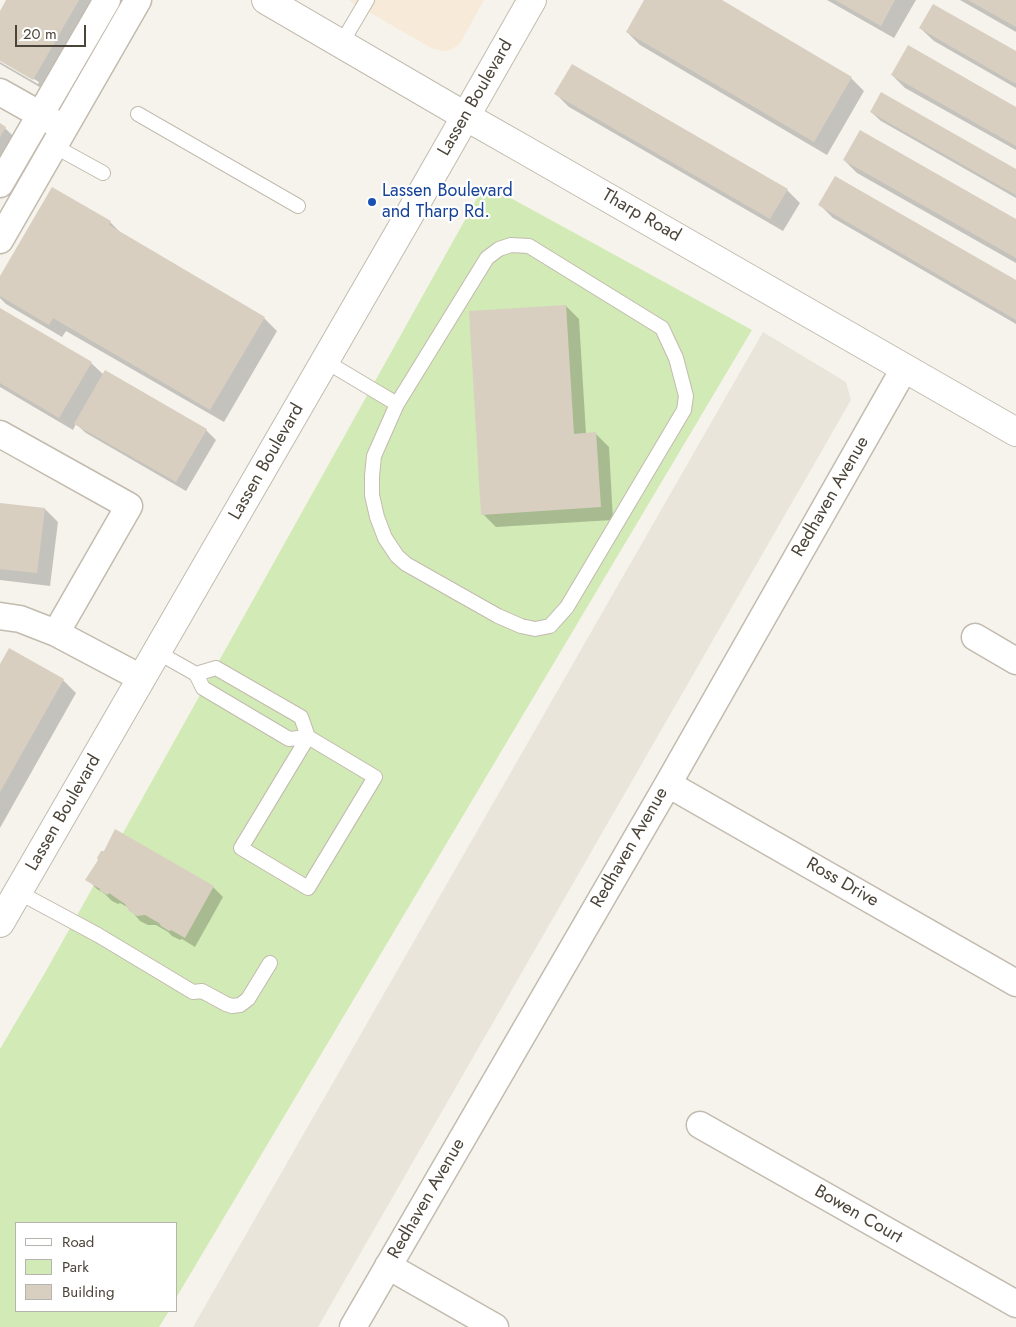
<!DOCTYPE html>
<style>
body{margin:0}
#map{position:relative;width:1016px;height:1327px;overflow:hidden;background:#f6f3ec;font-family:Jost,sans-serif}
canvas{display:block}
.legend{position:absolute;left:15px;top:1222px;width:162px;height:90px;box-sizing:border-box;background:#fff;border:1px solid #b7b4b0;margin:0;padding:6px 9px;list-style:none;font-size:15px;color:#4b4439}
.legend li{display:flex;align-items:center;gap:10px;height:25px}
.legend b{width:25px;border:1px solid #b7b4b0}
.scale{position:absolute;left:15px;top:25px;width:71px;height:22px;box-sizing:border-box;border:2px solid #4b4439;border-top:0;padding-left:6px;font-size:15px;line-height:18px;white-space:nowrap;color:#4b4439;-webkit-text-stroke:4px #fff;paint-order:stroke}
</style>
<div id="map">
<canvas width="1016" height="1327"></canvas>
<ul class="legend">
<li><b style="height:6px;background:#fff"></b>Road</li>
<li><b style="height:14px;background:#d2eab5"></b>Park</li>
<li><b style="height:14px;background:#d8cfc1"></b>Building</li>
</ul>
<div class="scale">20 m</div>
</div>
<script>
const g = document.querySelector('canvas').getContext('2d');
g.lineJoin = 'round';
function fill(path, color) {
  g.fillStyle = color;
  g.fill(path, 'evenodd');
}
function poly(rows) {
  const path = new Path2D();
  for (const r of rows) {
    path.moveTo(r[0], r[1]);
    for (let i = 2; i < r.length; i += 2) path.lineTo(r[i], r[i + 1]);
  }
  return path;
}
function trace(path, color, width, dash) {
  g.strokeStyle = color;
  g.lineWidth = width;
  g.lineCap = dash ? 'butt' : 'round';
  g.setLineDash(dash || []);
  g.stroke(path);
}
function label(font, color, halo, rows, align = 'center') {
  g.font = font + ' Jost,sans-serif';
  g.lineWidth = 4.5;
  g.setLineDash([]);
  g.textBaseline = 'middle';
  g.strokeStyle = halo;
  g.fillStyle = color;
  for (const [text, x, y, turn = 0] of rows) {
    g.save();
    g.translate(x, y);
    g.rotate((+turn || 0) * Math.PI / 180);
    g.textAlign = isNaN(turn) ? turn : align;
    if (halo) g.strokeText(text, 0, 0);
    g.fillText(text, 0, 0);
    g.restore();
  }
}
fill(poly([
 [763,332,846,382,851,400,318,1327,193,1327]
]), '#eae5da');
fill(poly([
 [348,0,484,0,459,45,447,51,433,49]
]), '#f7ead8');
fill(poly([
 [485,184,752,330,176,1298,176,1223,16,1223,16,1311,169,1311,159,1327,0,1327,0,1049,46,971]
]), '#d2eab5');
fill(poly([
 [8,0,94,0,43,89,0,64,0,62,38,84,39,82,0,59,0,14],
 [646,0,719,0,851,78,864,91,827,155,640,45,627,32],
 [827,0,916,0,894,38],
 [960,0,1016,0,1016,32],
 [920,28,1016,53,1016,88,934,41],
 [892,75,1016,108,1016,150,905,88],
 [556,94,787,190,800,203,783,231,569,107],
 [871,112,1016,170,1016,198,881,121],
 [0,125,5,128,15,138,0,164],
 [844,160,1016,221,1016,263,857,173],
 [53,189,110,222,124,236,264,318,277,331,224,422,66,331,62,337,6,304,0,298,0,279],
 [820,205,1016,282,1016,324,833,218],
 [566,306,579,319,586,434,596,434,609,447,613,520,496,527,483,514],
 [0,310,91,363,104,375,206,430,216,440,186,491,86,433,76,424,73,430,0,387],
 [0,504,45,509,58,522,50,586,0,580],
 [0,667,63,680,76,693,0,828],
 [87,879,213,887,223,897,195,947,182,939,180,940,172,936,168,932,156,925,148,925,140,921,129,908,120,903,118,904,112,901,105,894,97,889]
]), '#0003');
fill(poly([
 [6,0,79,0,33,80,0,61,0,11],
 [644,0,722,0,852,77,814,142,626,32],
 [835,0,895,0,881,26],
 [968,0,1016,0,1016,27],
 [933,4,1016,51,1016,84,919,28],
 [908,45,1016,107,1016,146,891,75],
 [572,64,788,189,770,219,554,94],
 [881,92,1016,169,1016,195,870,112],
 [0,123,6,127,0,137],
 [860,130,1016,219,1016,258,843,160],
 [835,176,1016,280,1016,320,818,205],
 [52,187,111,221,109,225,265,317,210,410,53,318,49,325,0,296,0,276],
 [566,305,574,434,596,432,601,507,481,515,469,311],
 [0,308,92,362,59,418,0,383],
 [105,370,207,429,176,482,74,424],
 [0,503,45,508,37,573,0,569],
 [9,648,64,679,0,792,0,664],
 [115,829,214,886,185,938,171,930,169,931,161,926,159,923,145,915,137,916,129,911,125,904,109,893,108,895,100,891,100,889,85,880,98,860,97,858,101,851,104,851]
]), '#d8cfc1');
const service = poly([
 [341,44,367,0],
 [138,114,298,206],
 [54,146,103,173],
 [325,361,397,404,374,456,372,476,372,495,377,517,385,538,397,556,406,564,498,616,521,626,535,629,550,626,567,607,684,410,686,396,676,358,662,328,529,246,511,245,499,249,487,258,397,404],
 [157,652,196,674,203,688,289,739,308,737,301,717,216,668,196,674],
 [308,737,375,777,308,888,241,848,308,737],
 [18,892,98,935,193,992,202,991,226,1004,232,1006,240,1005,248,999,270,963]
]);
const minor = poly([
 [0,92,55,123],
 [0,184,107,0],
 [0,240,138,0],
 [0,434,129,506,56,633,20,619,0,616],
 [56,633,141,678],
 [975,637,1016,661],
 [668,784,1016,983],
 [700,1125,1016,1304],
 [388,1266,495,1327],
 [353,1327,668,784,904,369]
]);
const tertiary = poly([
 [266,0,465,116,523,149,1016,432],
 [0,923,411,212,532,0]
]);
trace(service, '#c2bbae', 16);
trace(minor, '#c2bbae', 29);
trace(tertiary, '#c2bbae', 30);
trace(service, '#fff', 14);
trace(minor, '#fff', 26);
trace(tertiary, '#fff', 28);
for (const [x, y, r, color] of [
 [372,202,5,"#1a4fb4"]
]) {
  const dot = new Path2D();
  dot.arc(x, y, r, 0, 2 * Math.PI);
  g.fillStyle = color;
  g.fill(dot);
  trace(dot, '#fff', 2);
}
label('18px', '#4b4439', '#fff', [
 ["Lassen Boulevard",476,98,-60],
 ["Tharp Road",641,216,30],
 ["Lassen Boulevard",267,462,-60],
 ["Redhaven Avenue",831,497,-60],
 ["Lassen Boulevard",64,813,-60],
 ["Redhaven Avenue",630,848,-60],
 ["Ross Drive",842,883,30],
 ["Redhaven Avenue",427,1199,-60],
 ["Bowen Court",858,1215,30]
]);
label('18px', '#164399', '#fff', [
 ["Lassen Boulevard",382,192],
 ["and Tharp Rd.",382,213]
], 'left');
</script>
